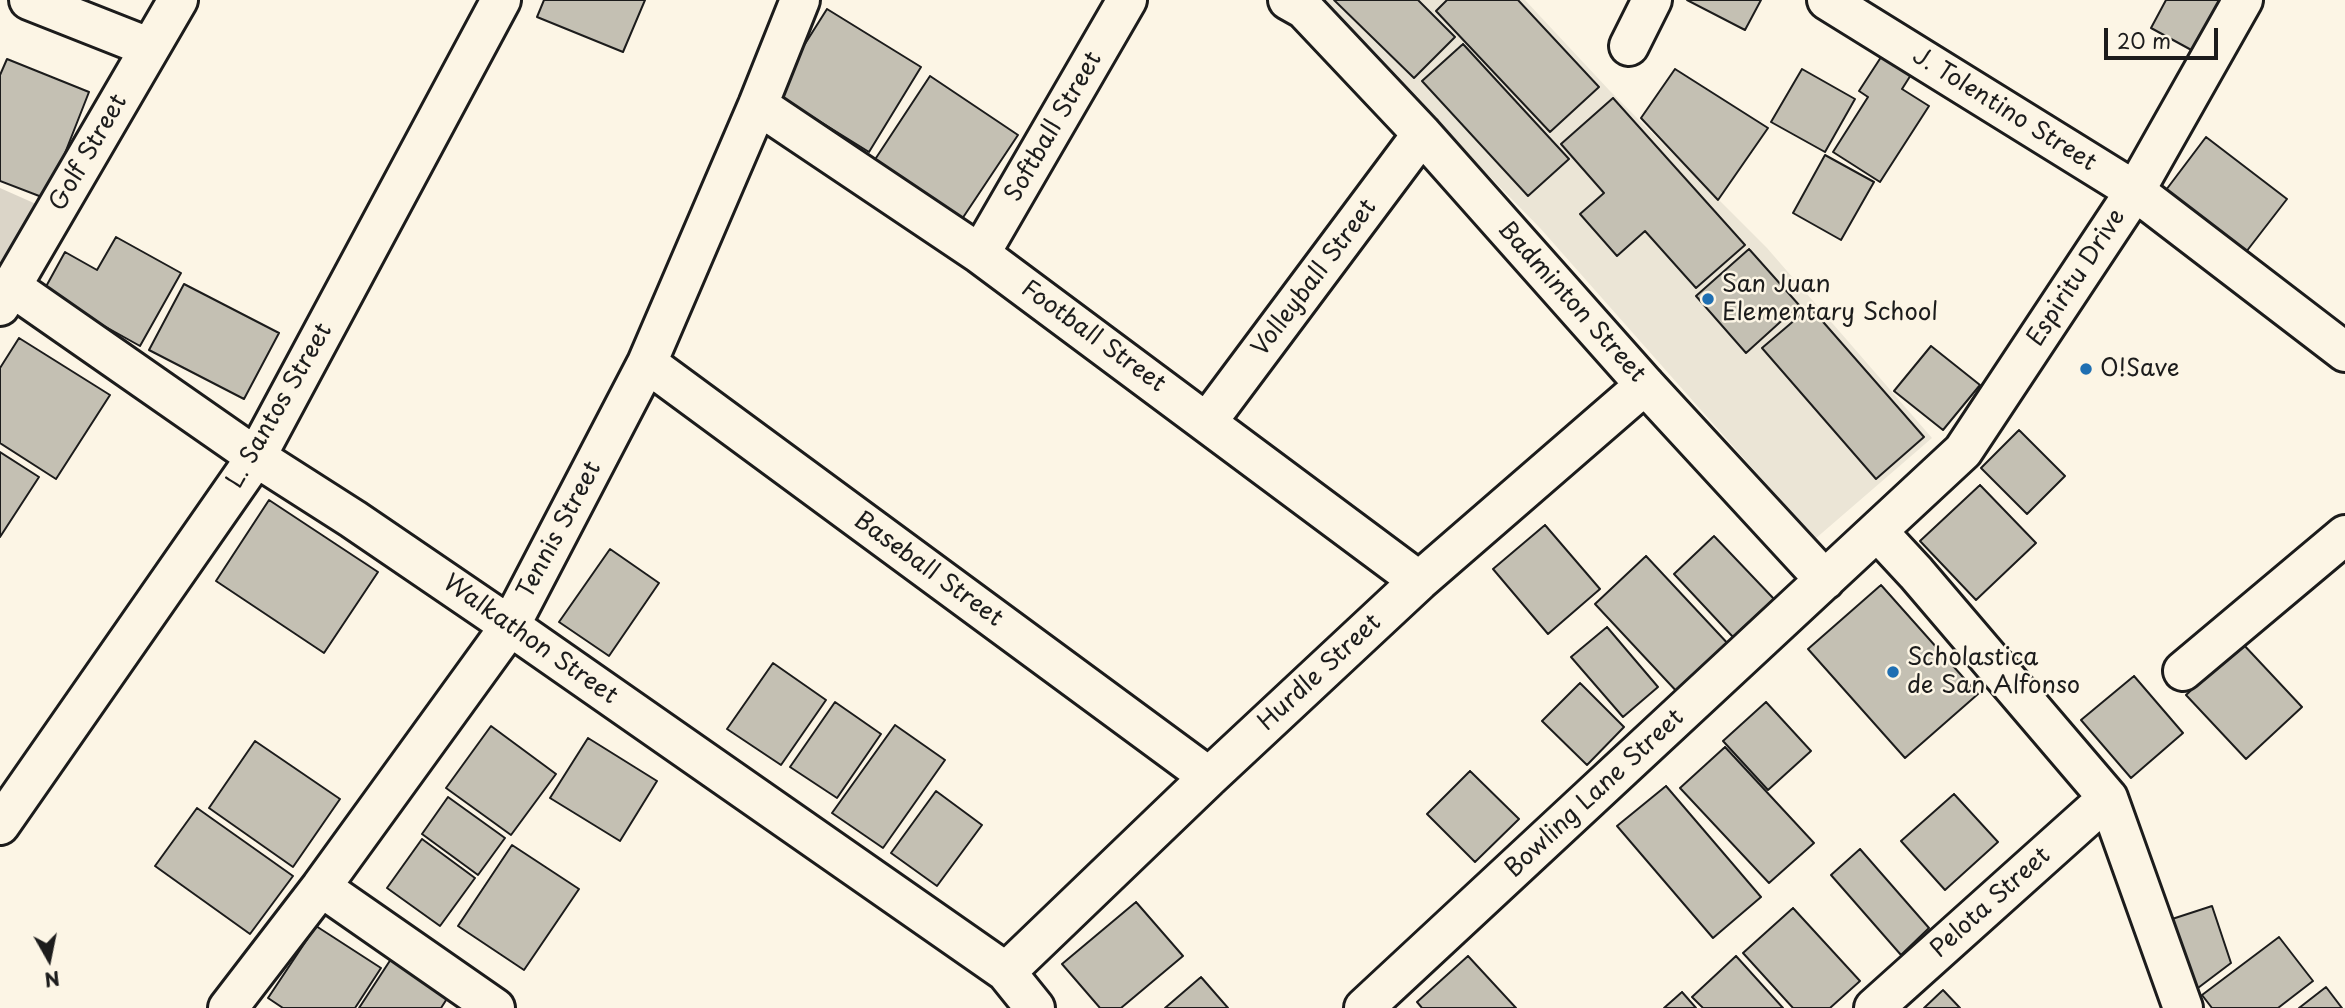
<!DOCTYPE html>
<style>
body{margin:0}
#map{position:relative;width:2345px;height:1008px;overflow:hidden;background:#fcf5e5;font-family:"Playpen Sans",sans-serif}
canvas{display:block}
.north{position:absolute;left:14px;top:924px;width:70px;height:70px;-webkit-text-stroke:5px #fcf5e5;paint-order:stroke;rotate:171deg;font-size:19px;font-weight:700;line-height:28px;text-align:center;color:#1c1c1c}
.north::after{content:'';display:block;margin:auto;width:24px;height:32px;background:#1c1c1c;clip-path:polygon(50% 0,100% 100%,50% 72%,0 100%)}
.scale{position:absolute;left:2104px;top:28px;width:114px;height:32px;box-sizing:border-box;border:4px solid #1c1c1c;border-top:0;padding-left:9px;font-size:21px;line-height:24px;white-space:nowrap;color:#1c1c1c;-webkit-text-stroke:5px #fcf5e5;paint-order:stroke}
</style>
<div id="map">
<canvas width="2345" height="1008"></canvas>
<div class="north">N</div>
<div class="scale">20 m</div>
</div>
<script>
const g = document.querySelector('canvas').getContext('2d');
g.lineJoin = 'round';
function fill(path, color) {
  g.fillStyle = color;
  g.fill(path, 'evenodd');
}
function poly(rows) {
  const path = new Path2D();
  for (const r of rows) {
    path.moveTo(r[0], r[1]);
    for (let i = 2; i < r.length; i += 2) path.lineTo(r[i], r[i + 1]);
  }
  return path;
}
function trace(path, color, width, dash) {
  g.strokeStyle = color;
  g.lineWidth = width;
  g.lineCap = dash ? 'butt' : 'round';
  g.setLineDash(dash || []);
  g.stroke(path);
}
function label(font, color, halo, rows, align = 'center') {
  g.font = font + ' "Playpen Sans",sans-serif';
  g.lineWidth = 5;
  g.setLineDash([]);
  g.textBaseline = 'middle';
  g.strokeStyle = halo;
  g.fillStyle = color;
  for (const [text, x, y, turn = 0] of rows) {
    g.save();
    g.translate(x, y);
    g.rotate((+turn || 0) * Math.PI / 180);
    g.textAlign = isNaN(turn) ? turn : align;
    if (halo) g.strokeText(text, 0, 0);
    g.fillText(text, 0, 0);
    g.restore();
  }
}
fill(poly([
 [1317,0,1525,0,1609,90,1767,248,1932,438,1815,539,1540,228]
]), '#ebe5d6');
fill(poly([
 [0,188,36,204,0,263]
]), '#dbd5c8');
const building = poly([
 [544,0,645,0,623,52,537,17,544,0],
 [1334,0,1418,0,1455,37,1414,78,1334,0],
 [1447,0,1518,0,1599,87,1550,132,1436,11,1447,0],
 [1687,0,1761,0,1745,30,1687,0],
 [2166,0,2224,0,2195,52,2151,28,2166,0],
 [827,9,921,67,869,152,774,93,827,9],
 [1463,44,1569,159,1528,196,1422,81,1463,44],
 [1885,51,1914,70,1902,89,1929,106,1880,182,1833,152,1868,97,1859,91,1885,51],
 [7,59,89,92,47,199,0,181,0,75,7,59],
 [1675,69,1768,128,1718,200,1641,118,1675,69],
 [1802,69,1855,99,1825,152,1771,122,1802,69],
 [930,76,1018,135,962,219,874,161,930,76],
 [1613,98,1745,245,1696,288,1645,231,1617,256,1580,214,1604,193,1561,144,1613,98],
 [2206,137,2287,199,2246,252,2166,190,2206,137],
 [1825,155,1874,182,1841,240,1793,213,1825,155],
 [116,237,181,273,140,346,43,292,65,252,97,270,116,237],
 [1749,249,1799,305,1746,353,1696,296,1749,249],
 [184,284,279,333,244,399,149,350,184,284],
 [1810,307,1924,437,1876,479,1762,348,1810,307],
 [19,338,110,395,56,479,0,443,0,368,19,338],
 [1931,346,1980,385,1943,430,1894,391,1931,346],
 [2019,430,2065,476,2027,514,1981,468,2019,430],
 [0,452,39,477,0,537,0,452],
 [1980,485,2036,543,1976,600,1920,541,1980,485],
 [269,500,378,572,324,653,216,581,269,500],
 [1545,525,1600,589,1548,634,1493,569,1545,525],
 [1714,536,1774,599,1733,637,1674,574,1714,536],
 [610,549,659,583,609,656,559,622,610,549],
 [1646,556,1731,647,1680,695,1595,604,1646,556],
 [1881,585,1978,694,1905,758,1808,649,1881,585],
 [1607,627,1658,687,1623,717,1571,657,1607,627],
 [2242,643,2302,707,2246,759,2186,695,2242,643],
 [773,663,826,700,781,765,727,729,773,663],
 [2134,676,2183,733,2131,778,2081,720,2134,676],
 [1580,683,1624,727,1587,765,1542,721,1580,683],
 [835,702,881,734,837,798,790,767,835,702],
 [1766,702,1811,751,1768,790,1723,741,1766,702],
 [895,725,945,760,883,848,832,813,895,725],
 [491,726,556,774,511,835,446,788,491,726],
 [588,738,657,781,620,841,550,798,588,738],
 [255,741,340,799,293,867,209,808,255,741],
 [1725,747,1814,843,1769,883,1680,788,1725,747],
 [1470,771,1519,819,1475,862,1427,814,1470,771],
 [1666,786,1761,897,1713,938,1617,826,1666,786],
 [936,791,982,825,937,886,891,853,936,791],
 [1954,794,1998,842,1945,890,1901,841,1954,794],
 [448,797,505,838,478,875,422,834,448,797],
 [197,808,293,876,250,934,155,866,197,808],
 [422,839,475,878,440,926,387,888,422,839],
 [512,845,579,889,524,970,458,926,512,845],
 [1860,849,1929,928,1901,955,1831,875,1860,849],
 [1136,902,1183,956,1121,1008,1100,1008,1062,964,1136,902],
 [2212,906,2231,963,2190,994,2166,921,2212,906],
 [1793,908,1860,981,1830,1008,1793,1008,1743,953,1793,908],
 [316,926,381,968,355,1008,283,1008,268,998,316,926],
 [2279,937,2313,981,2278,1008,2212,1008,2202,995,2279,937],
 [393,956,450,994,441,1008,359,1008,393,956],
 [1468,956,1516,1008,1422,1008,1417,1002,1468,956],
 [1736,956,1783,1008,1703,1008,1692,997,1736,956],
 [1201,977,1228,1008,1165,1008,1201,977],
 [2326,987,2342,1008,2299,1008,2326,987],
 [1943,990,1960,1008,1924,1008,1943,990],
 [1682,992,1696,1008,1664,1008,1682,992]
]);
fill(building, '#c4c0b3');
trace(building, '#1c1c1c', 2);
const minor = poly([
 [29,0,148,47],
 [1288,0,1304,9,1422,134,1645,385,1825,580],
 [1827,0,2135,191,2345,352],
 [1629,46,1652,0],
 [758,105,980,254,1419,581],
 [980,254,1127,0],
 [12,287,256,457,353,519,510,626,1006,972,1035,1008],
 [0,306,178,0],
 [647,363,1209,777],
 [1207,422,1422,134],
 [1878,532,1916,573,2108,798,2183,1008],
 [2183,671,2345,535],
 [0,825,256,457,501,0],
 [321,887,495,1008],
 [1006,972,1209,777,1419,581,1645,385],
 [228,1008,321,887,510,626,647,363,758,105,800,0],
 [1364,1008,1963,451,2135,191,2243,0],
 [1874,1008,2108,798]
]);
trace(minor, '#1c1c1c', 44);
trace(minor, '#fcf5e5', 38);
for (const [x, y, r, color] of [
 [1708,299,7,"#1f6fb2"],
 [2086,369,7,"#1f6fb2"],
 [1893,672,7,"#1f6fb2"]
]) {
  const dot = new Path2D();
  dot.arc(x, y, r, 0, 2 * Math.PI);
  g.fillStyle = color;
  g.fill(dot);
  trace(dot, '#fcf5e5', 2.5);
}
label('24px', '#1c1c1c', '#fcf5e5', [
 ["J. Tolentino Street",2004,110,32],
 ["Softball Street",1054,127,-60],
 ["Golf Street",89,153,-60],
 ["Volleyball Street",1315,278,-53],
 ["Espiritu Drive",2077,278,-57],
 ["Badminton Street",1571,302,48],
 ["Football Street",1093,337,36],
 ["L. Santos Street",280,406,-60],
 ["Tennis Street",560,530,-62],
 ["Baseball Street",928,570,36],
 ["Walkathon Street",530,640,35],
 ["Hurdle Street",1320,673,-43],
 ["Bowling Lane Street",1595,794,-43],
 ["Pelota Street",1991,903,-42]
]);
label('24px', '#1c1c1c', '#fcf5e5', [
 ["San Juan",1722,285],
 ["Elementary School",1722,313],
 ["O!Save",2100,369],
 ["Scholastica",1907,658],
 ["de San Alfonso",1907,686]
], 'left');
</script>
